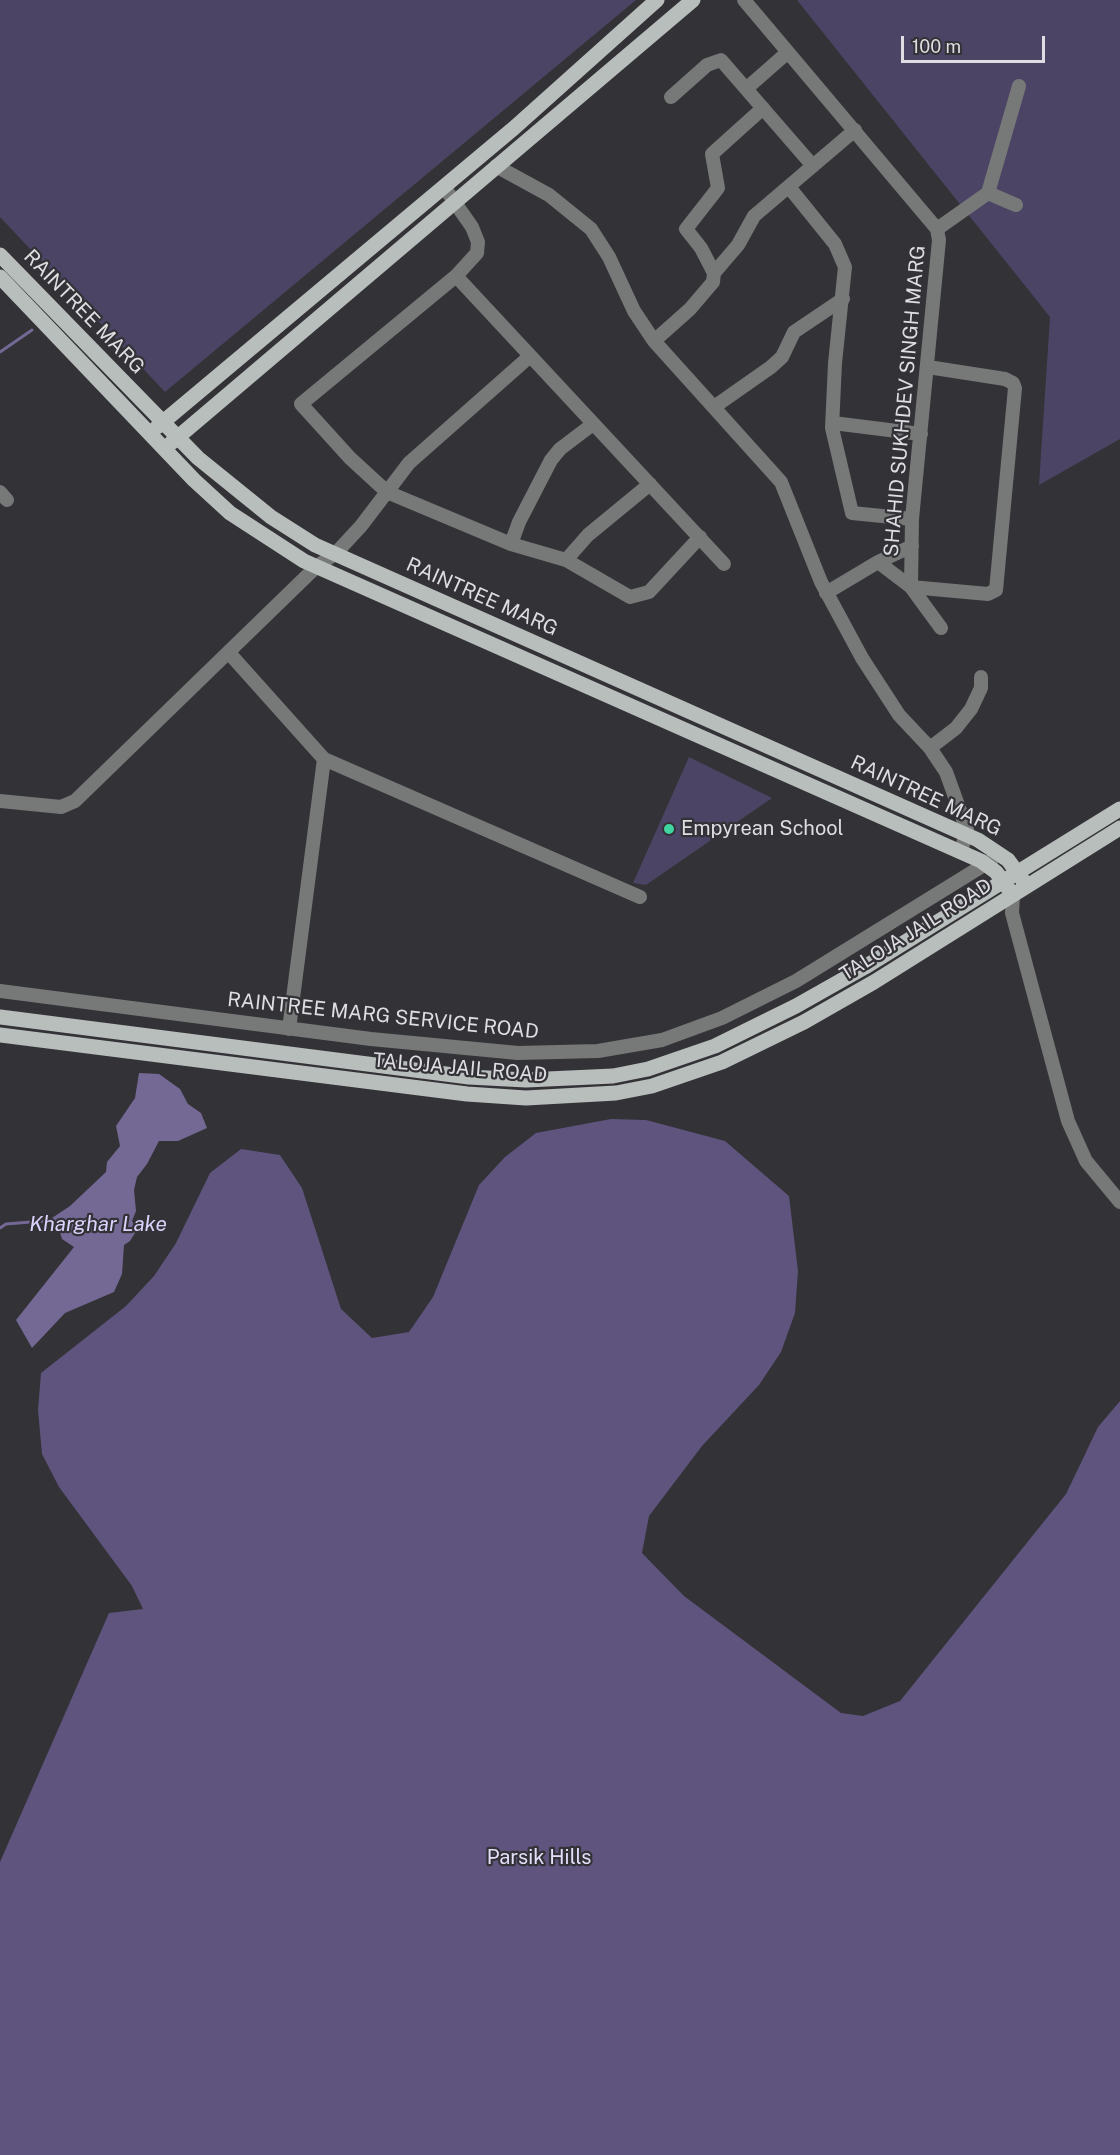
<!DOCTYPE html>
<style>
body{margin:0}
#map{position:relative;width:1120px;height:2155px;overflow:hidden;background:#333237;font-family:"Public Sans",sans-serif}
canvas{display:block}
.scale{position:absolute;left:901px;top:36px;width:144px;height:27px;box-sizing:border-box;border:3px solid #dedde1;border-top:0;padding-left:8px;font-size:18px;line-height:21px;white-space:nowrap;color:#dedde1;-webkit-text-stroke:4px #333237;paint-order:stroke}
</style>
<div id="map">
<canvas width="1120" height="2155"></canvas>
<div class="scale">100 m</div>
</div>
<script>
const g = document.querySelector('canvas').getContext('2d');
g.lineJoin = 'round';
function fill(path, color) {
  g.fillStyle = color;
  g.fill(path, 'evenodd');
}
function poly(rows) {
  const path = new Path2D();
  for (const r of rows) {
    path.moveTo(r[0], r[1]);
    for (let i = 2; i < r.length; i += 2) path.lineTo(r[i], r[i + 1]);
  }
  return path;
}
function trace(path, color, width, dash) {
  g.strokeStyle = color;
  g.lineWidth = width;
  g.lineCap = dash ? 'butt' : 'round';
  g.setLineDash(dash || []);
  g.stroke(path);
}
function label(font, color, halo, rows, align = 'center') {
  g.font = font + ' "Public Sans",sans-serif';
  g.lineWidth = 4.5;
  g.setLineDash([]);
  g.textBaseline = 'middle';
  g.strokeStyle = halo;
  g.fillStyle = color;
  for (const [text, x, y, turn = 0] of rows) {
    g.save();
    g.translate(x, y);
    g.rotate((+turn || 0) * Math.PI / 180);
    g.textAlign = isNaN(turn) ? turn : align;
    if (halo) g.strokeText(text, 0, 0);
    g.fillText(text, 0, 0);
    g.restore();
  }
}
fill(poly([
 [0,0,636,0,165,392,0,217],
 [797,0,1120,0,1120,439,1039,485,1050,317],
 [689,757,772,798,646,885,633,883]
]), '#4c4464');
fill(poly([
 [611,1119,646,1120,725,1141,789,1196,798,1271,795,1313,781,1352,759,1385,702,1446,649,1516,642,1553,684,1596,841,1713,863,1716,900,1701,1066,1494,1098,1427,1120,1401,1120,2155,0,2155,0,1862,109,1613,143,1609,132,1586,59,1487,42,1454,38,1410,41,1373,126,1306,154,1276,176,1243,210,1173,241,1149,280,1155,302,1188,341,1309,372,1338,409,1332,433,1297,479,1185,505,1157,536,1133]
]), '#5e547d');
fill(poly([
 [139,1073,159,1074,180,1089,188,1104,201,1113,207,1128,178,1141,159,1141,147,1164,137,1177,134,1190,136,1211,132,1221,138,1228,130,1241,124,1245,122,1274,114,1292,65,1313,32,1348,16,1320,74,1247,62,1239,58,1226,40,1222,52,1218,70,1206,106,1172,107,1162,120,1146,116,1126,135,1098]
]), '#746995');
trace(poly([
 [0,352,32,330],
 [0,1228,6,1224,43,1221]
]), '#746995', 3);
trace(poly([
 [744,0,937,229,939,240,912,519,911,587],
 [747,88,788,52],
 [671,97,707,65,721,60,813,166],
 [496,166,549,195,591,229,609,257,634,311,654,341,781,482,821,582,862,658,899,715,930,748,946,772,967,830,961,851],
 [444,187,472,227,478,242,477,253,456,276,301,404,350,458,387,492,511,544,566,560,630,597,649,592,700,537],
 [789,187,835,244,845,267,835,363,832,428,852,513,912,519],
 [988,193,1016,205],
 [937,229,988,193,1019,86],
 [714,273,738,245,754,216,855,130],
 [456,276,724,564],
 [654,341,690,309,713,282,714,273,701,248,686,229,718,188,712,154,763,108],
 [714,407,771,367,782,357,794,332,843,299],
 [833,423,921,434],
 [0,492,7,500],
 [511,544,519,522,551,460,560,449,593,424],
 [566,560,588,535,650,484],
 [878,562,911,587,941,628],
 [911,587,988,594,996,590,1015,388,1013,383,1005,379,928,367],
 [826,593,878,562,912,546],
 [230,654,324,759,640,897],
 [930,748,956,728,971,709,981,688,981,677],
 [0,801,61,807,75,801,316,567,336,553,361,526,409,463,529,357],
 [1013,895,1012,913,1068,1121,1086,1161,1120,1202],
 [0,991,371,1039,518,1053,598,1051,662,1040,722,1018,796,981,992,860],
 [289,1029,324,759]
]), '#767977', 14);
trace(poly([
 [0,255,198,458,271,517,315,545,978,840,1008,860,1027,886],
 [0,277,194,480,230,513,304,561,981,861,996,872,1013,895],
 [157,427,514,128,657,0],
 [171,443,693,0],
 [0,1017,469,1077,526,1080,613,1076,648,1069,715,1046,796,1006,865,967,1120,809],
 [0,1035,467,1094,526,1098,616,1093,652,1086,722,1062,804,1022,874,982,1120,828]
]), '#b8bebb', 15);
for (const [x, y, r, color] of [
 [669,829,6,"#40d4a1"]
]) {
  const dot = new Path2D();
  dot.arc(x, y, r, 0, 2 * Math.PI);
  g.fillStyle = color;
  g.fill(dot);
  trace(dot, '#333237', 2);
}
label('20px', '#dedde1', '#333237', [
 ["RAINTREE MARG",84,312,46],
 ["SHAHID SUKHDEV SINGH MARG",905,401,-85],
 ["RAINTREE MARG",482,597,24],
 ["RAINTREE MARG",926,796,25],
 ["TALOJA JAIL ROAD",916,930,-32],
 ["RAINTREE MARG SERVICE ROAD",383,1016,6],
 ["TALOJA JAIL ROAD",460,1068,5]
]);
label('20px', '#dedde1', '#333237', [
 ["Empyrean School",681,829]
], 'left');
label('20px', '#e4defb', '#333237', [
 ["Parsik Hills",539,1858]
]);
label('italic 21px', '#dcd3fd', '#333237', [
 ["Kharghar Lake",98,1225]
]);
</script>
